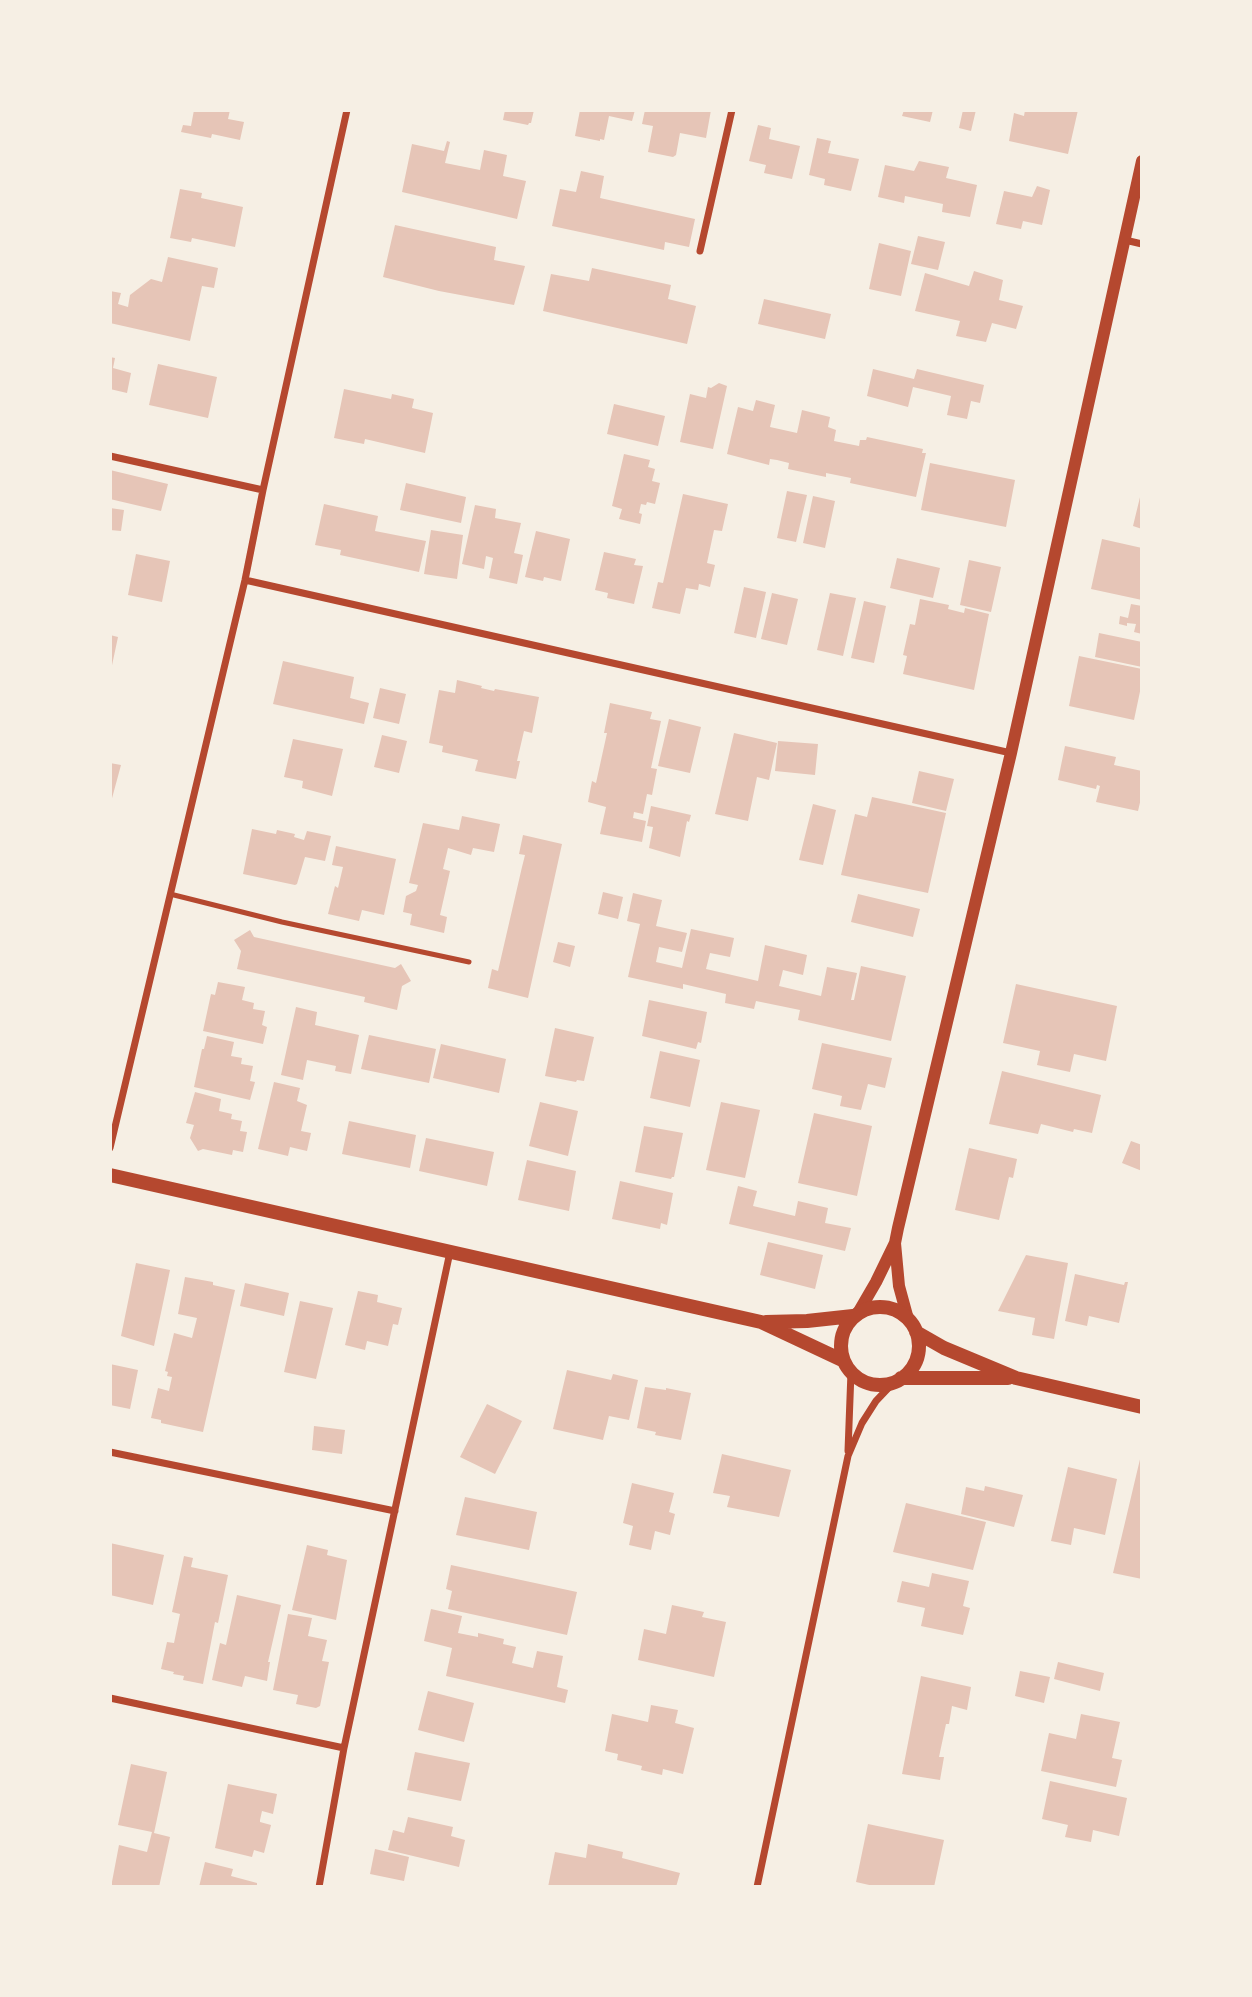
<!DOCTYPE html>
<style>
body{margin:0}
#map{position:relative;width:1252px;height:1997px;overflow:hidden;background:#f6efe4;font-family:Jost,sans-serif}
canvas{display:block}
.frame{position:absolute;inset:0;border:112px solid #f6efe4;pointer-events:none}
</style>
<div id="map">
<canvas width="1252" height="1997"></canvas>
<div class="frame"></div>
</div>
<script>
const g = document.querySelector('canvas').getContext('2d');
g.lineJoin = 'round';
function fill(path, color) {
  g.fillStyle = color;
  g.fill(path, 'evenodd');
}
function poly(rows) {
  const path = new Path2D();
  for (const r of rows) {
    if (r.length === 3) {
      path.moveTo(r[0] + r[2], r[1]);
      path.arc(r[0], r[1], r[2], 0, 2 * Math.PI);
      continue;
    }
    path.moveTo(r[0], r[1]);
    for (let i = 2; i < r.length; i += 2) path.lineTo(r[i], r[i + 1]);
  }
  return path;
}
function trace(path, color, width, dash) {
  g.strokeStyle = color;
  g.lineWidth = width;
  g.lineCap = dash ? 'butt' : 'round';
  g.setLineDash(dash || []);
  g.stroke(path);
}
fill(poly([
 [194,110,230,110,228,119,244,122,240,140,212,134,211,138,181,132,183,125,191,126],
 [505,110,534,110,531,123,529,123,528,125,503,120],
 [580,110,635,110,632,121,609,116,604,140,600,139,600,141,575,136],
 [645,110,711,110,706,138,680,133,676,155,673,157,648,152,653,126,642,124],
 [904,110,933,110,930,122,902,116],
 [963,110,976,110,971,131,959,128],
 [1025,110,1078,110,1068,154,1009,141,1014,113,1024,116],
 [758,125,771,128,769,139,800,146,792,179,764,173,766,165,749,161],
 [817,138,831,141,828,153,859,159,851,191,824,185,825,179,809,175],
 [447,141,450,142,445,163,480,170,484,150,507,155,503,176,526,181,517,219,402,192,412,144,444,151],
 [919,161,949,167,946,178,977,185,970,217,942,212,943,204,905,196,904,203,878,197,885,165,914,171],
 [581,171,604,176,600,198,695,219,689,247,665,242,664,250,552,226,560,189,576,192],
 [1037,186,1050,190,1042,225,1023,221,1021,229,996,224,1004,191,1032,197],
 [180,189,202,193,201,198,243,207,235,247,192,238,191,242,170,238],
 [395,225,496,247,494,260,525,266,514,305,439,291,383,277],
 [918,236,945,242,938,270,911,264],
 [879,243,911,251,901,296,869,289],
 [168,257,218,268,214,288,202,286,190,341,110,323,110,291,121,293,118,304,128,307,130,295,151,279,162,282],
 [592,268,671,285,668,299,696,306,687,344,543,311,551,274,589,281],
 [974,271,1003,280,999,300,1023,306,1016,329,992,323,986,342,956,336,960,321,915,311,925,273,969,286],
 [764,299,831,314,825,339,758,324],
 [110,357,115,358,113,368,131,373,127,393,110,389],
 [158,364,217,377,208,418,149,405],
 [873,369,914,379,917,369,984,385,980,403,971,401,967,419,947,415,951,396,913,387,908,407,867,396],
 [719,383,727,386,713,449,680,442,690,394,706,398,708,387,711,388],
 [344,389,391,399,392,394,414,399,412,408,433,413,425,453,365,439,364,444,334,438],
 [756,400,775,405,770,427,797,433,802,410,830,417,828,427,836,430,834,441,859,446,860,440,866,440,867,437,923,449,922,453,926,453,916,497,850,483,851,478,826,473,826,477,788,469,789,463,777,460,770,459,769,465,727,454,738,407,753,411],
 [614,404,665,416,658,446,607,434],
 [624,454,650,460,648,467,655,469,652,481,660,483,655,504,647,502,646,505,641,504,639,513,642,514,640,524,619,519,622,509,612,506],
 [930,463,1015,480,1006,527,921,510],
 [110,470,168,484,161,511,110,499],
 [406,483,466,497,461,523,400,510],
 [787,491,807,495,796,542,777,538],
 [1141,493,1142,493,1142,529,1133,526],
 [683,494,728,504,722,531,714,530,707,563,715,565,710,587,699,584,698,590,686,588,680,614,652,608,658,582,663,583],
 [813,496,835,501,825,548,803,543],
 [324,504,378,516,375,531,426,541,419,572,340,555,341,550,315,545],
 [475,505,496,509,495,518,521,523,514,553,523,555,517,584,489,578,493,558,486,556,484,569,462,564],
 [110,508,124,510,121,531,110,530],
 [431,530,463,535,457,579,424,574],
 [536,531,570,539,561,581,544,577,543,581,525,577],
 [1102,539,1142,548,1142,600,1091,589],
 [604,552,636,559,634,565,643,566,634,604,607,598,608,593,595,590],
 [136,554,170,561,162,602,128,595],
 [897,558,940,568,933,598,890,588],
 [969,560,1001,567,991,612,960,605],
 [744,587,766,592,756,638,734,633],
 [772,593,798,599,787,645,761,639],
 [830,593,856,598,843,656,817,650],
 [920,599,949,605,948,609,964,613,965,608,989,614,974,690,903,674,907,656,903,655,910,624,915,625],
 [864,601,886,606,874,663,851,658],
 [1131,604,1142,606,1142,634,1134,632,1136,624,1127,623,1127,626,1119,624,1120,616,1128,618],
 [1099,633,1142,642,1142,667,1095,657],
 [110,635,118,637,111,670,110,670],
 [1079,656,1142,669,1142,682,1134,720,1069,706],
 [283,661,354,677,350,698,369,703,364,724,273,704],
 [457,680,482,686,481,688,494,691,495,689,539,697,532,733,524,731,517,761,520,761,516,779,475,771,478,760,442,752,443,746,429,743,439,690,455,693],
 [380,688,406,694,399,724,373,718],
 [610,703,652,712,650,719,661,721,651,768,657,769,652,795,647,794,643,814,634,812,633,818,646,821,642,842,600,834,606,807,588,802,592,781,596,783,607,733,604,733],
 [669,719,701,727,690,773,658,766],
 [734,733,777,743,769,780,757,777,748,821,715,814],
 [382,735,407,741,399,773,374,767],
 [293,739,343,749,332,796,302,788,303,781,284,777],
 [778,741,818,744,815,775,775,771],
 [1065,746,1116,757,1114,765,1142,771,1142,794,1138,811,1096,802,1100,786,1097,785,1096,789,1058,780],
 [110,763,121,765,111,802,110,802],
 [919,771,954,779,946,811,912,803],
 [872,797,946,813,928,893,841,875,855,814,867,817],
 [813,804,836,810,823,865,799,860],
 [651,806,691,815,689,822,687,821,680,857,649,848,653,827,647,826],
 [462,816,500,824,494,852,473,848,471,855,448,848,443,869,450,871,440,915,447,917,444,933,410,925,412,914,403,912,406,896,416,891,418,885,409,883,423,823,459,830],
 [252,829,276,834,277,830,295,834,294,837,304,840,307,831,331,836,325,861,305,857,297,884,295,885,243,874],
 [523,835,562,844,528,998,488,988,492,969,498,971,522,867,525,855,519,854],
 [336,846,396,859,384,915,362,910,359,921,328,914,335,886,338,888,343,867,332,865],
 [603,892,623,897,618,919,598,914],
 [633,893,662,900,656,926,687,933,682,952,659,947,656,962,682,968,691,929,734,938,730,957,710,953,706,969,758,981,765,945,807,955,803,975,783,970,779,986,821,996,827,967,857,973,851,1000,854,1000,861,966,906,976,891,1041,798,1020,800,1010,756,1001,754,1009,725,1003,726,994,683,984,683,989,628,977,640,924,627,921],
 [858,894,920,909,913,937,851,922],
 [250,930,254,937,395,968,401,964,411,981,402,986,397,1010,364,1002,365,997,237,969,241,951,234,940],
 [558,942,575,946,570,967,553,962],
 [218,982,245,987,242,1000,254,1003,253,1009,265,1011,262,1025,267,1027,263,1044,203,1031,211,994,215,995],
 [1016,984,1117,1006,1106,1061,1074,1054,1070,1072,1037,1065,1040,1051,1003,1043],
 [649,1000,707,1012,701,1043,698,1042,696,1049,642,1036],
 [296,1007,317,1012,315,1025,359,1035,351,1074,335,1071,336,1066,307,1060,303,1080,281,1075],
 [555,1028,594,1037,584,1081,577,1080,576,1082,545,1076],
 [369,1035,436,1049,429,1083,361,1069],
 [207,1036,234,1042,231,1056,242,1058,241,1064,253,1066,250,1081,255,1082,250,1100,194,1087,202,1049,204,1049],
 [822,1043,892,1058,885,1088,868,1084,861,1110,840,1106,842,1096,812,1089],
 [441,1044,506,1059,499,1093,433,1078],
 [660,1051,700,1060,690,1107,650,1098],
 [1002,1071,1101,1095,1092,1133,1074,1129,1073,1132,1041,1124,1038,1134,989,1124],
 [274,1082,300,1088,297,1101,307,1105,301,1131,311,1133,307,1151,290,1147,288,1156,258,1149],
 [195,1092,221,1099,219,1111,232,1114,231,1119,242,1121,240,1131,247,1132,243,1152,233,1150,232,1155,203,1149,198,1151,190,1138,194,1125,186,1123],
 [540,1102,578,1111,568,1156,529,1146],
 [721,1102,760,1110,745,1178,706,1170],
 [814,1113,872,1126,857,1196,798,1183],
 [349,1121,416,1135,410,1168,342,1154],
 [644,1126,683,1133,674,1177,672,1177,671,1179,635,1172],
 [426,1138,494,1152,487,1186,419,1171],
 [1131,1141,1142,1145,1142,1171,1122,1163],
 [969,1148,1017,1159,1013,1178,1009,1177,999,1220,955,1210],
 [527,1160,576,1171,569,1211,518,1200],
 [620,1181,673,1193,667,1225,661,1223,660,1229,612,1219],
 [738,1186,757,1191,753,1206,795,1216,798,1201,828,1208,825,1223,851,1228,845,1251,729,1224],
 [768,1242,823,1255,815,1289,760,1275],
 [1026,1255,1068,1263,1054,1339,1032,1335,1035,1318,998,1311],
 [136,1263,170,1270,154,1346,121,1336],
 [1075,1274,1124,1285,1125,1282,1128,1282,1119,1323,1089,1316,1087,1326,1065,1321],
 [185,1277,213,1282,213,1285,235,1290,203,1432,161,1423,161,1420,151,1418,158,1388,169,1391,172,1377,167,1376,168,1372,165,1371,174,1333,192,1338,197,1318,178,1314],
 [245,1283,289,1293,284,1316,240,1306],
 [358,1291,378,1295,377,1302,402,1308,398,1325,393,1324,388,1346,367,1341,365,1350,345,1345],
 [300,1301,333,1308,316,1379,284,1372],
 [110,1364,138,1370,130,1409,110,1405],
 [567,1370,611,1380,613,1374,638,1380,629,1420,609,1416,603,1440,553,1429],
 [645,1387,666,1390,666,1388,691,1393,681,1440,655,1435,656,1432,637,1428],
 [487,1404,522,1421,495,1474,460,1457],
 [314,1426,345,1430,342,1454,312,1450],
 [722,1454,791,1470,779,1517,727,1507,730,1496,713,1493],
 [1141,1455,1142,1455,1142,1579,1113,1573],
 [1068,1467,1117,1479,1105,1535,1074,1528,1071,1545,1051,1541],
 [632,1483,674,1493,669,1512,675,1514,670,1535,655,1531,651,1550,629,1545,633,1526,623,1523],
 [985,1486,1023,1495,1014,1527,961,1514,966,1487,984,1491],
 [465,1497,537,1512,529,1550,456,1535],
 [906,1503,986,1522,973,1570,893,1552],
 [110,1543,164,1555,153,1605,110,1595],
 [307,1545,328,1550,327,1555,347,1560,336,1620,292,1610],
 [184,1556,193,1558,191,1567,228,1575,218,1623,215,1622,203,1684,183,1680,184,1676,173,1674,174,1672,161,1669,167,1642,174,1643,180,1614,172,1612],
 [451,1565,577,1592,567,1635,448,1609,452,1591,446,1589],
 [932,1573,969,1581,963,1606,970,1608,963,1635,921,1626,925,1608,897,1602,902,1581,929,1587],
 [237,1595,281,1605,268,1662,270,1662,267,1681,245,1676,242,1687,212,1680,220,1643,226,1645],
 [672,1605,704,1612,702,1617,726,1622,714,1677,638,1660,644,1629,666,1634],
 [431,1609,462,1616,458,1633,478,1637,478,1633,504,1639,503,1644,516,1647,512,1663,533,1668,537,1651,563,1656,557,1687,568,1690,565,1703,446,1676,452,1648,424,1641],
 [288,1614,312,1618,308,1636,327,1640,322,1661,329,1662,320,1706,316,1708,296,1704,298,1695,273,1690],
 [1058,1662,1104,1673,1100,1691,1054,1679],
 [1020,1671,1050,1677,1044,1703,1015,1696],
 [921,1676,971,1687,967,1710,952,1706,949,1724,946,1724,939,1757,944,1757,940,1780,902,1774],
 [428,1691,474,1703,464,1742,418,1730],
 [651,1705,678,1710,675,1723,694,1728,683,1774,663,1769,662,1775,641,1770,642,1766,617,1760,618,1754,605,1751,612,1714,648,1722],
 [1081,1714,1120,1722,1112,1758,1122,1760,1116,1787,1041,1771,1049,1733,1076,1739],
 [415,1752,470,1763,461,1801,407,1790],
 [131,1764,167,1772,154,1833,170,1837,159,1887,111,1887,119,1845,147,1852,152,1832,118,1825],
 [1050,1781,1127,1798,1119,1836,1093,1830,1091,1842,1065,1837,1068,1825,1042,1819],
 [228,1784,277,1794,273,1814,262,1811,260,1820,260,1822,271,1825,264,1853,254,1850,252,1857,215,1848],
 [408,1817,453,1827,451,1836,465,1840,459,1867,388,1850,393,1830,404,1833],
 [868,1824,944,1840,934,1887,878,1887,856,1882],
 [588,1844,623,1852,622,1858,680,1873,676,1887,548,1887,555,1852,586,1858],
 [375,1849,409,1857,404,1881,370,1874],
 [205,1862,233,1869,231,1876,257,1883,257,1887,199,1887]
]), '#e6c5b7');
trace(poly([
 [170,894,282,922,469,962]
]), '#b5482f', 5);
trace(poly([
 [1125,240,1142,244],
 [700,251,732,110],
 [110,456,263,490],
 [245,580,1011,753],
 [110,1148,245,580,263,490,347,110],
 [848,1451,851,1372],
 [110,1452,395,1511],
 [110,1698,344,1748],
 [319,1887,344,1748,450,1252],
 [757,1887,848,1456,862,1423,876,1401,895,1381]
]), '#b5482f', 7);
trace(poly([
 [895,1243,899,1286,908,1319],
 [858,1313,876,1282,895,1243,898,1228,1011,753,1142,161]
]), '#b5482f', 12);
trace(poly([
 [110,1175,761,1322,844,1361],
 [880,1346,39],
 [766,1322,807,1321,853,1316],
 [916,1332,944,1348,1016,1378,1142,1407],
 [901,1378,1008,1378]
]), '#b5482f', 14);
</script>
